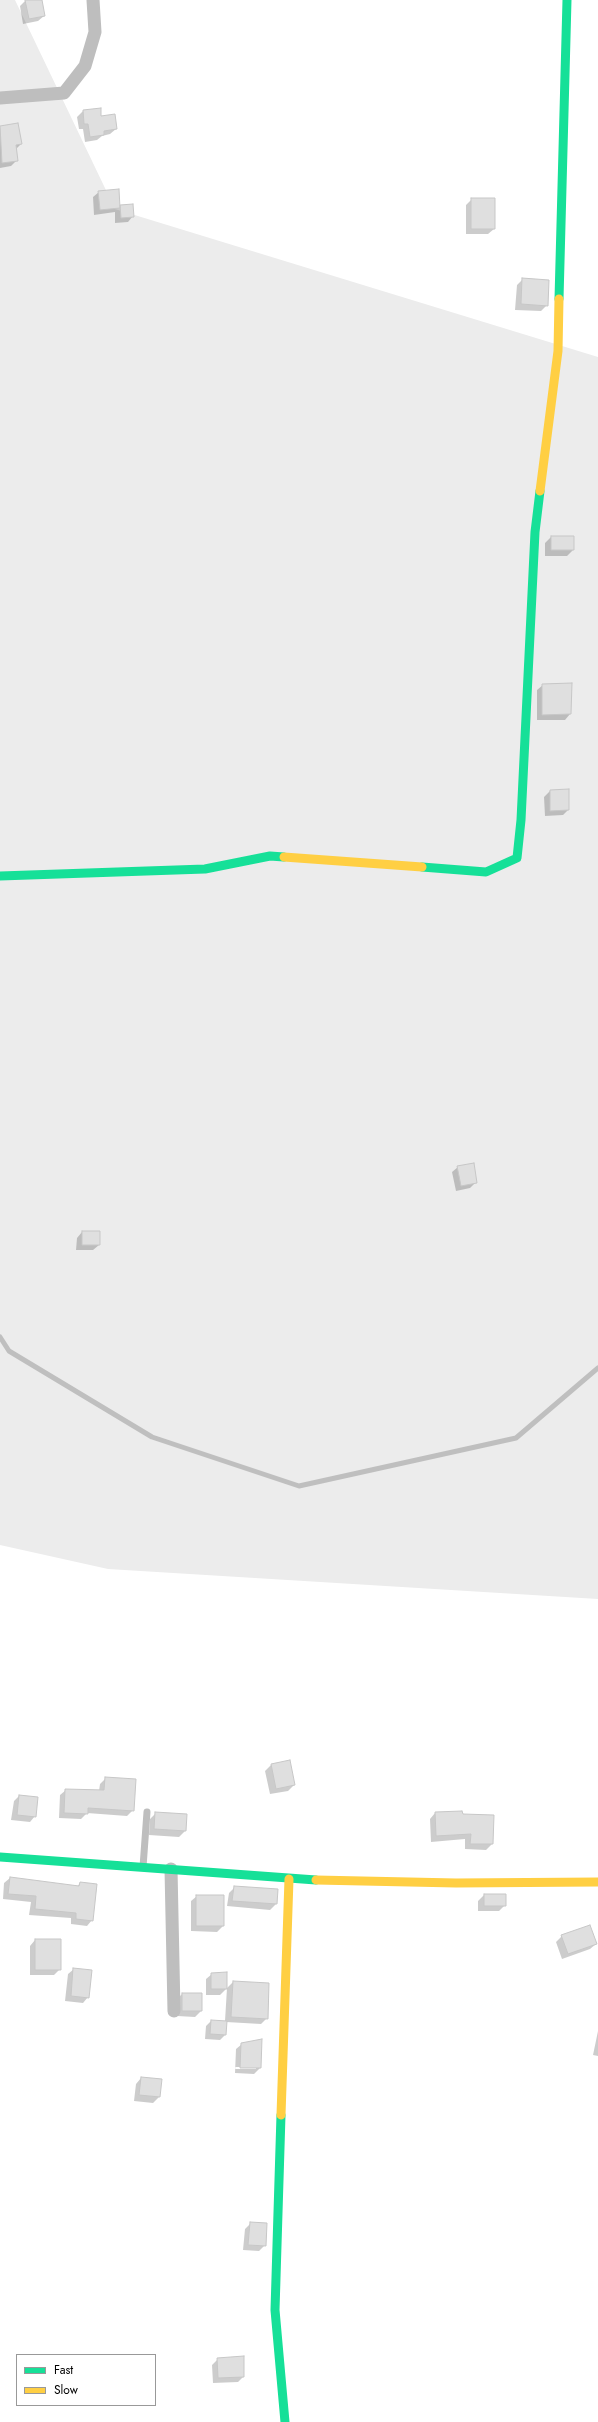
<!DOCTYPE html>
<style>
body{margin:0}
#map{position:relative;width:598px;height:2422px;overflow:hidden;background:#fff;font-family:Jost,sans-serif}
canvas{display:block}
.legend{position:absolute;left:16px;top:2354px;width:140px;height:52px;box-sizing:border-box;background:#fff;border:1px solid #999;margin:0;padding:5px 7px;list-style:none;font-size:12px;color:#000}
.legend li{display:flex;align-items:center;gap:8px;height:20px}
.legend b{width:20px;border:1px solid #999}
</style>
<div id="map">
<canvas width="598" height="2422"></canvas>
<ul class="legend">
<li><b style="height:5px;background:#16e098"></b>Fast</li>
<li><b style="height:5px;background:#ffcf43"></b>Slow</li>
</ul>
</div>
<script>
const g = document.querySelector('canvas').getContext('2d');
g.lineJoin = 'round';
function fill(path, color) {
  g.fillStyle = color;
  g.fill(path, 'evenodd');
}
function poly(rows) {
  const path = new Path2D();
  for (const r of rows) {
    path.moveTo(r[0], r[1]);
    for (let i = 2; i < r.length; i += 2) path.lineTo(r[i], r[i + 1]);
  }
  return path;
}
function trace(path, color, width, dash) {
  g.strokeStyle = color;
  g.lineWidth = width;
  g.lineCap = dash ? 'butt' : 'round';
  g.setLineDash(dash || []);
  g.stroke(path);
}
fill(poly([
 [0,0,15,0,115,209,598,357,598,1599,108,1569,0,1545]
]), '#ececec');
fill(poly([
 [26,0,41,0,44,16,38,21,23,24,20,6],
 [100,109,100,117,116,129,110,134,102,136,97,140,85,142,83,129,79,129,77,117,83,111],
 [17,124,21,144,16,149,17,160,11,166,0,168,0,128],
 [99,192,119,207,121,206,133,216,128,222,115,223,115,212,94,215,93,197],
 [472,199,494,229,488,234,466,234,466,205],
 [523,279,547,305,541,311,515,310,517,285],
 [551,537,573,550,567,556,545,556,545,543],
 [543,685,570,714,565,720,537,720,537,690],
 [550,791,568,810,563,815,545,816,544,797],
 [458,1167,476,1182,470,1188,456,1191,452,1172],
 [82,1232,99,1245,93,1250,76,1250,77,1238],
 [289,1761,294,1785,288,1791,270,1794,265,1771,271,1765],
 [106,1778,133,1810,127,1816,87,1813,81,1819,59,1818,60,1795,66,1790,99,1791,100,1784],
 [19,1796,35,1816,30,1822,11,1820,14,1801],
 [156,1813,186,1815,185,1831,179,1837,149,1835,150,1819],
 [435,1813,462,1815,492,1844,486,1850,465,1849,465,1839,431,1842,430,1819],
 [10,1878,77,1887,80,1883,92,1920,87,1926,71,1924,71,1918,29,1915,31,1902,3,1899,4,1883],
 [235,1887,277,1890,276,1904,270,1910,227,1906,229,1893],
 [484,1895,505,1905,499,1911,478,1911,478,1901],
 [197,1896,223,1926,217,1932,191,1931,191,1901],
 [562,1936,596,1944,590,1949,562,1959,556,1942],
 [35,1940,60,1969,54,1975,30,1975,30,1946],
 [74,1969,88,1997,83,2003,65,2001,68,1974],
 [212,1974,226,1989,220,1995,206,1995,206,1979],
 [233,1982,267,2018,261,2024,226,2022,225,2035,220,2040,205,2039,206,2026,211,2021,225,2021,227,1988],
 [182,1994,201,2011,195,2017,177,2016,176,2000],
 [598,2031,598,2056,593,2055],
 [242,2044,260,2068,254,2074,235,2073,236,2049],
 [235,2067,256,2067,256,2069,235,2069],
 [141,2078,161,2080,159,2097,153,2103,134,2101,136,2084],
 [251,2223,265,2245,259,2251,243,2250,245,2229],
 [218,2359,243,2377,238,2382,213,2383,212,2365]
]), '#0003');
trace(poly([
 [0,1337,9,1351,152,1437,299,1486,516,1438,598,1368]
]), '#bfbfbf', 5);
const building = poly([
 [25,0,42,0,45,16,29,19,25,0],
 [101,108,101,116,115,114,117,129,104,131,104,135,90,137,88,124,84,124,83,110,101,108],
 [18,123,22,144,16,145,18,161,2,163,0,126,18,123],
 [119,189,120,208,100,210,98,191,119,189],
 [471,198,495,198,495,229,471,229,471,198],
 [133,204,134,217,121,218,120,205,133,204],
 [522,278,549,280,548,306,521,304,522,278],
 [551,536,574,536,574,550,551,550,551,536],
 [572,683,571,714,542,715,542,684,572,683],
 [569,789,569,810,550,811,550,790,569,789],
 [474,1163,477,1183,461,1186,457,1166,474,1163],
 [82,1231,100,1231,100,1245,82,1245,82,1231],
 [290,1760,295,1785,276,1789,271,1764,290,1760],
 [105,1777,136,1779,134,1811,88,1808,88,1814,64,1813,65,1789,104,1790,105,1777],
 [19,1795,38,1797,36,1817,17,1815,19,1795],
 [462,1811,463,1814,494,1815,493,1844,470,1844,471,1834,436,1836,435,1812,462,1811],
 [155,1812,187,1814,186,1831,154,1829,155,1812],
 [10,1877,79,1886,80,1882,97,1884,93,1921,76,1919,76,1913,35,1909,36,1896,8,1894,10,1877],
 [234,1886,278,1889,277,1904,232,1901,234,1886],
 [484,1894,506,1894,506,1906,484,1906,484,1894],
 [196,1895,224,1895,224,1926,196,1926,196,1895],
 [590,1925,597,1944,568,1954,561,1935,590,1925],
 [35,1939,61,1939,61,1970,35,1970,35,1939],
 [73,1968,92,1970,89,1998,71,1996,73,1968],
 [227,1972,227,1989,211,1989,211,1973,227,1972],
 [233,1981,269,1983,268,2019,231,2017,233,1981],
 [182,1993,202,1993,202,2011,182,2011,182,1993],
 [211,2020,227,2021,226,2035,210,2034,211,2020],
 [262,2039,261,2068,240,2068,241,2043,262,2039],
 [141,2077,162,2079,160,2097,139,2095,141,2077],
 [250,2222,267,2223,266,2246,248,2245,250,2222],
 [244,2356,244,2377,218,2378,217,2358,244,2356]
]);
fill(building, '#dfdfdf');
trace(building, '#c7c7c7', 1);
trace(poly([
 [143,1867,147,1812]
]), '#bebebe', 7);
trace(poly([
 [0,98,64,93,85,66,95,32,93,0],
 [171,1869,174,2011]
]), '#bebebe', 13);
trace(poly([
 [559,299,567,0],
 [422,867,486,872,517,858,521,820,535,532,540,491],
 [0,876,205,869,270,856,284,857],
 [0,1857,316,1880],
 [281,2115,275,2310,285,2422]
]), '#16e098', 9);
trace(poly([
 [540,491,558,351,559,299],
 [284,857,422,867],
 [316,1880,456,1883,598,1882],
 [281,2115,289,1879]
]), '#ffcf43', 9);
</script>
